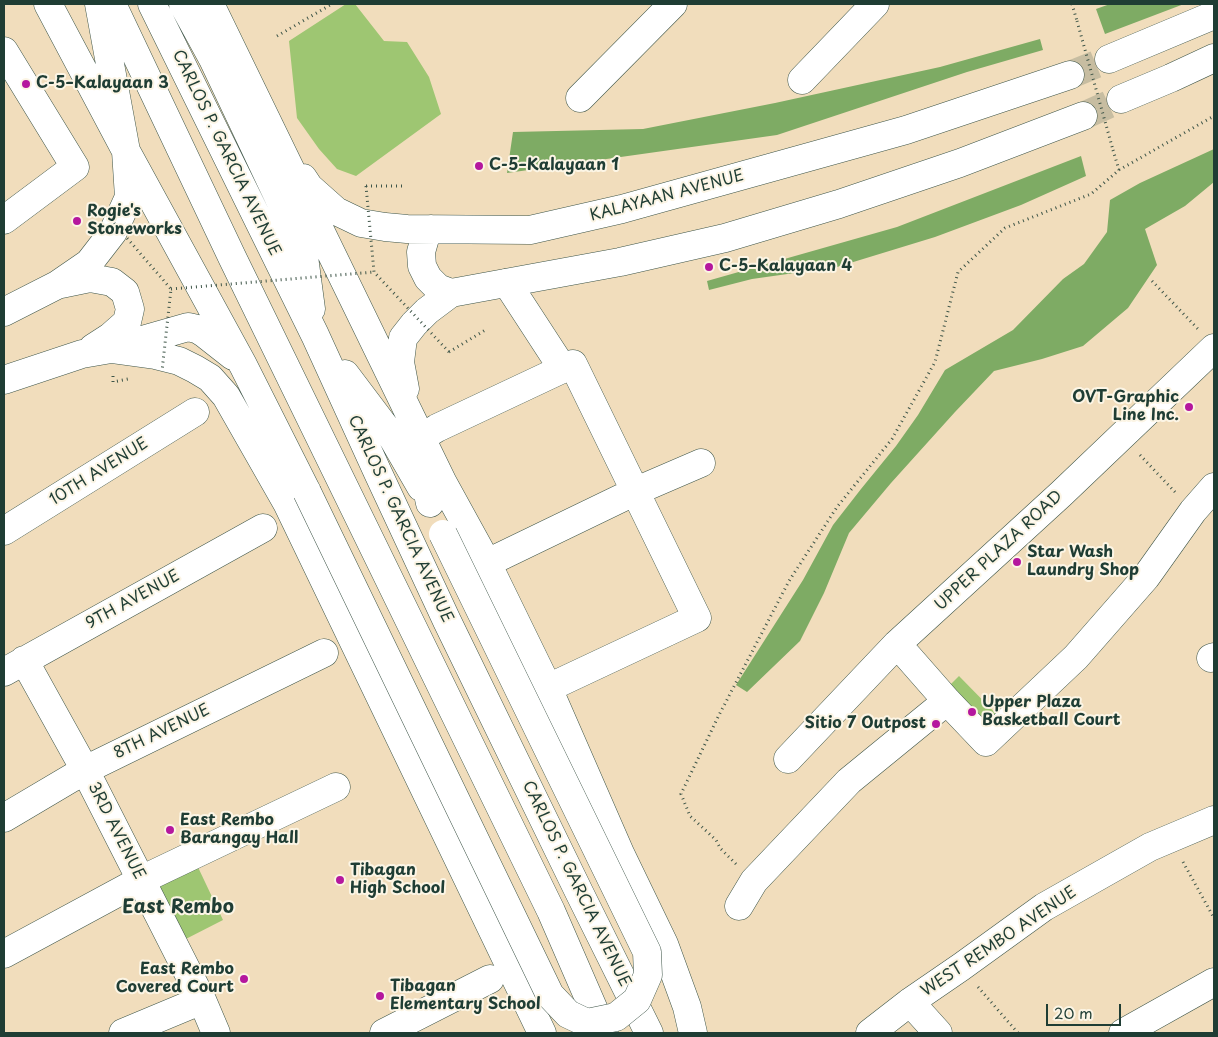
<!DOCTYPE html>
<meta charset="utf-8">
<style>
body{margin:0}
#map{position:relative;width:1218px;height:1037px;overflow:hidden;background:#f1ddbc;font-family:"Playpen Sans",sans-serif}
canvas{display:block}
.frame{position:absolute;inset:0;border:5px solid #1f3d34;pointer-events:none}
.scale{position:absolute;left:1046px;top:1004px;width:75px;height:22px;box-sizing:border-box;border:2px solid #1f3d34;border-top:0;padding-left:6px;font-size:15px;line-height:18px;white-space:nowrap;color:#1f3d34;-webkit-text-stroke:4px #fcf5e5;paint-order:stroke}
</style>
<div id="map">
<canvas width="1218" height="1037"></canvas>
<div class="frame"></div>
<div class="scale">20 m</div>
</div>
<script>
const g = document.querySelector('canvas').getContext('2d');
g.lineJoin = 'round';
function fill(path, color) {
  g.fillStyle = color;
  g.fill(path, 'evenodd');
}
function poly(rows) {
  const path = new Path2D();
  for (const r of rows) {
    path.moveTo(r[0], r[1]);
    for (let i = 2; i < r.length; i += 2) path.lineTo(r[i], r[i + 1]);
  }
  return path;
}
function trace(path, color, width, dash) {
  g.strokeStyle = color;
  g.lineWidth = width;
  g.lineCap = dash ? 'butt' : 'round';
  g.setLineDash(dash || []);
  g.stroke(path);
}
function label(font, color, halo, rows, align = 'center') {
  g.font = font + ' "Playpen Sans",sans-serif';
  g.lineWidth = 4;
  g.setLineDash([]);
  g.textBaseline = 'middle';
  g.strokeStyle = halo;
  g.fillStyle = color;
  for (const [text, x, y, turn = 0] of rows) {
    g.save();
    g.translate(x, y);
    g.rotate((+turn || 0) * Math.PI / 180);
    g.textAlign = isNaN(turn) ? turn : align;
    if (halo) g.strokeText(text, 0, 0);
    g.fillText(text, 0, 0);
    g.restore();
  }
}
fill(poly([
 [346,4,355,4,384,41,407,42,429,77,441,114,356,176,337,169,319,149,297,118,289,41],
 [959,676,1008,726,985,748,937,698],
 [196,863,223,920,178,943,150,885]
]), '#9ec672');
fill(poly([
 [1110,4,1184,4,1105,34,1096,9],
 [1040,39,1043,50,967,72,777,135,507,173,513,132,643,129,775,103,940,67],
 [1214,149,1214,182,1185,206,1145,229,1157,265,1128,308,1083,346,1042,359,994,371,955,412,891,483,849,533,824,593,800,641,747,692,736,685,803,580,833,525,861,489,896,446,918,415,945,370,1013,330,1063,279,1084,264,1107,232,1110,200,1140,183],
 [1081,156,1086,176,1021,205,935,237,837,267,752,279,709,290,707,281,897,227]
]), '#7eab64');
trace(poly([
 [1070,75,1109,59],
 [1083,116,1121,99]
]), '#c7bda1', 28, [28, 14]);
const minor = poly([
 [4,51,75,167,4,220],
 [802,80,875,4],
 [580,98,673,4],
 [507,283,563,369],
 [421,438,437,428,573,364,697,618,548,688],
 [4,531,195,412],
 [487,563,636,491,701,463],
 [897,644,947,701,986,742,1076,657,1146,577,1193,511,1214,487],
 [1211,658,1214,657],
 [24,660,85,770,202,1000,216,1033],
 [4,672,263,528],
 [788,759,897,644,1061,494,1214,348],
 [4,818,85,770,324,653],
 [739,906,754,881,849,781,947,701],
 [4,954,141,880,336,787],
 [910,1002,938,1033],
 [123,1033,202,1000],
 [384,1033,490,979],
 [870,1033,910,1002,961,967,1044,907,1150,847,1214,820],
 [1123,1033,1214,982]
]);
const major = poly([
 [99,4,126,151,243,365,307,492],
 [112,4,232,257,551,911,604,1033],
 [152,4,315,335,378,473,447,621,579,892,649,1033],
 [183,4,213,59,303,249,311,309],
 [210,4,443,483,487,563,548,688,620,853,664,944,687,1007,693,1033],
 [213,59,242,98],
 [1109,59,1214,15],
 [1121,99,1171,78,1214,58],
 [303,178,309,187,336,211,361,223,385,227,407,229,530,230,622,209,906,130,1070,75],
 [431,229,425,238,421,252,422,266,428,278,438,288,451,293],
 [61,284,90,278,112,282,125,292,130,309,127,322,110,337,93,348],
 [4,312,57,285,89,263,113,232,129,197,126,151,48,4],
 [111,349,155,355,179,361,195,369,210,378,226,396,287,503,542,1033],
 [345,374,391,435,421,487],
 [4,380,82,354,111,349,188,327,197,329,205,334,233,356],
 [405,389,400,362,403,338,414,324,427,311,451,293,620,262,725,238,839,204,960,163,1083,116],
 [421,461,430,503]
]);
trace(minor, '#3e5548', 29);
trace(major, '#3e5548', 29);
trace(poly([
 [1072,4,1077,21],
 [277,36,332,4],
 [1113,150,1119,170],
 [366,186,405,186],
 [1152,281,1198,329],
 [449,352,487,329],
 [113,376,113,382,128,379],
 [1140,455,1175,492],
 [1183,862,1214,918],
 [736,864,720,848,716,840,690,816,681,794,718,717,789,581,837,507,892,439,935,362,958,272,1005,228,1091,194,1119,170,1214,116],
 [978,987,1018,1033]
]), '#3e5548', 3, [1, 4]);
trace(minor, '#fff', 28);
trace(major, '#fff', 28);
const majorBridge = poly([
 [307,492,550,995,568,1014,587,1023,616,1017,637,1000,648,975,647,952,443,534]
]);
trace(majorBridge, '#3e5548', 29, []);
trace(poly([
 [1077,21,1113,150],
 [366,186,374,272,449,352],
 [101,208,171,289,162,371],
 [171,289,374,272]
]), '#3e5548', 3, [1, 4]);
trace(majorBridge, '#fff', 28);
for (const [x, y, r, color] of [
 [26,84,5,"#b5179e"],
 [479,166,5,"#b5179e"],
 [77,221,5,"#b5179e"],
 [709,267,5,"#b5179e"],
 [1189,407,5,"#b5179e"],
 [1017,562,5,"#b5179e"],
 [972,712,5,"#b5179e"],
 [936,724,5,"#b5179e"],
 [170,830,5,"#b5179e"],
 [340,880,5,"#b5179e"],
 [244,979,5,"#b5179e"],
 [380,996,5,"#b5179e"]
]) {
  const dot = new Path2D();
  dot.arc(x, y, r, 0, 2 * Math.PI);
  g.fillStyle = color;
  g.fill(dot);
  trace(dot, '#fcf5e5', 2);
}
label('bold 16px', '#1f3d34', '#fcf5e5', [
 ["C-5–Kalayaan 3",36,84],
 ["C-5–Kalayaan 1",489,166],
 ["Rogie's",87,212],
 ["Stoneworks",87,230],
 ["C-5–Kalayaan 4",719,267],
 ["OVT-Graphic",1179,398,"right"],
 ["Line Inc.",1179,416,"right"],
 ["Star Wash",1027,553],
 ["Laundry Shop",1027,571],
 ["Upper Plaza",982,703],
 ["Basketball Court",982,721],
 ["Sitio 7 Outpost",926,724,"right"],
 ["East Rembo",180,821],
 ["Barangay Hall",180,839],
 ["Tibagan",350,871],
 ["High School",350,889],
 ["East Rembo",234,970,"right"],
 ["Covered Court",234,988,"right"],
 ["Tibagan",390,987],
 ["Elementary School",390,1005]
], 'left');
label('16px', '#1f3d34', '#fcf5e5', [
 ["CARLOS P. GARCIA AVENUE",226,153,64],
 ["KALAYAAN AVENUE",667,196,-15],
 ["10TH AVENUE",99,472,-32],
 ["CARLOS P. GARCIA AVENUE",400,519,65],
 ["UPPER PLAZA ROAD",999,551,-43],
 ["9TH AVENUE",133,600,-29],
 ["8TH AVENUE",162,732,-26],
 ["3RD AVENUE",116,831,63],
 ["CARLOS P. GARCIA AVENUE",576,884,64],
 ["WEST REMBO AVENUE",999,942,-34]
]);
label('bold 19px', '#1f3d34', '#fcf5e5', [
 ["East Rembo",178,908]
]);
</script>
